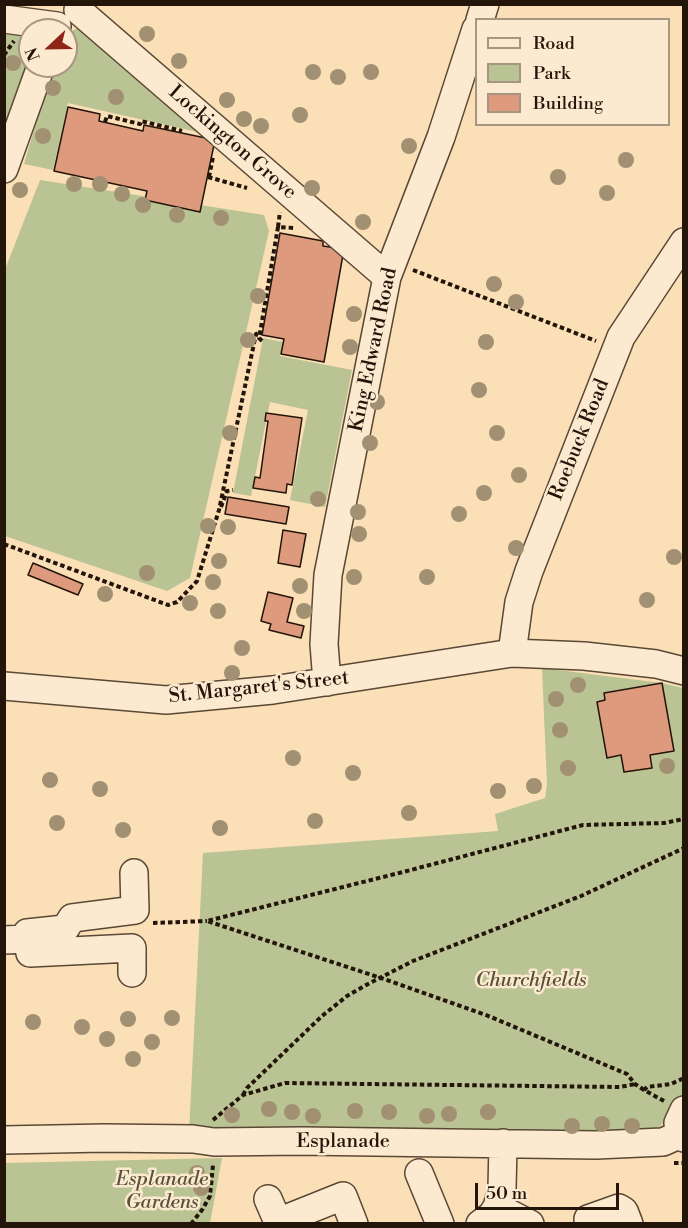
<!DOCTYPE html>
<style>
body{margin:0}
#map{position:relative;width:688px;height:1228px;overflow:hidden;background:#fbdfb7;font-family:"Libre Bodoni",serif}
canvas{display:block}
.frame{position:absolute;inset:0;border:6px solid #23150a;pointer-events:none}
.legend{position:absolute;left:475px;top:18px;width:195px;height:108px;box-sizing:border-box;background:#fcead0;border:2px solid #a59581;margin:0;padding:8px 10px;list-style:none;font-size:18px;color:#23150a}
.legend li{display:flex;align-items:center;gap:12px;height:30px}
.legend b{width:30px;border:2px solid #a59581}
.north{position:absolute;left:18px;top:18px;width:60px;height:60px;box-sizing:border-box;background:#fcead0;border:2px solid #a59581;border-radius:50%;rotate:248deg;font-size:16px;font-weight:700;line-height:24px;text-align:center;color:#23150a}
.north::after{content:'';display:block;margin:auto;width:21px;height:27px;background:#8f2418;clip-path:polygon(50% 0,100% 100%,50% 72%,0 100%)}
.scale{position:absolute;left:475px;top:1183px;width:144px;height:27px;box-sizing:border-box;border:3px solid #23150a;border-top:0;padding-left:8px;font-size:18px;line-height:21px;white-space:nowrap;color:#23150a;-webkit-text-stroke:4px #fcead0;paint-order:stroke}
</style>
<div id="map">
<canvas width="688" height="1228"></canvas>
<div class="frame"></div>
<ul class="legend">
<li><b style="height:8px;background:#fcead0"></b>Road</li>
<li><b style="height:16px;background:#b9c393"></b>Park</li>
<li><b style="height:16px;background:#dd9a7d"></b>Building</li>
</ul>
<div class="north">N</div>
<div class="scale">50 m</div>
</div>
<script>
const g = document.querySelector('canvas').getContext('2d');
g.lineJoin = 'round';
function fill(path, color) {
  g.fillStyle = color;
  g.fill(path, 'evenodd');
}
function poly(rows) {
  const path = new Path2D();
  for (const r of rows) {
    path.moveTo(r[0], r[1]);
    for (let i = 2; i < r.length; i += 2) path.lineTo(r[i], r[i + 1]);
  }
  return path;
}
function trace(path, color, width, dash) {
  g.strokeStyle = color;
  g.lineWidth = width;
  g.lineCap = dash ? 'butt' : 'round';
  g.setLineDash(dash || []);
  g.stroke(path);
}
function label(font, color, halo, rows, align = 'center') {
  g.font = font + ' "Libre Bodoni",serif';
  g.lineWidth = 5;
  g.setLineDash([]);
  g.textBaseline = 'middle';
  g.strokeStyle = halo;
  g.fillStyle = color;
  for (const [text, x, y, turn = 0] of rows) {
    g.save();
    g.translate(x, y);
    g.rotate((+turn || 0) * Math.PI / 180);
    g.textAlign = isNaN(turn) ? turn : align;
    if (halo) g.strokeText(text, 0, 0);
    g.fillText(text, 0, 0);
    g.restore();
  }
}
fill(poly([
 [4,26,30,30,30,66,4,144],
 [80,26,202,133,68,103,53,170,24,164,53,66,66,66,66,35],
 [40,180,264,215,269,231,190,578,167,591,5,536,4,272],
 [263,338,283,342,280,356,352,370,325,507,290,500,308,410,270,402,251,496,233,493],
 [542,668,662,683,683,688,683,1096,673,1103,661,1126,641,1134,189,1133,203,853,498,831,495,814,545,798,547,785],
 [222,1158,210,1223,5,1223,5,1163]
]), '#b9c393');
const building = poly([
 [68,107,100,114,99,121,143,131,144,125,215,140,200,212,145,200,147,191,54,171,68,107],
 [280,233,323,241,323,246,344,249,324,362,281,354,284,339,262,335,280,233],
 [266,413,302,418,292,485,287,484,286,493,253,488,255,477,260,478,268,421,265,421,266,413],
 [228,497,289,507,286,524,225,514,228,497],
 [283,530,306,534,300,567,278,563,283,530],
 [33,563,83,584,78,595,28,575,33,563],
 [268,592,293,598,287,622,304,626,301,638,269,630,271,624,261,621,268,592],
 [662,683,674,751,650,755,652,768,624,772,621,755,607,758,597,702,605,700,604,693,662,683]
]);
fill(building, '#dd9a7d');
trace(building, '#23150a', 1.5);
const minor = poly([
 [78,10,387,277],
 [4,19,57,26],
 [480,20,485,4],
 [4,169,41,66],
 [512,653,519,602,529,571,621,337,684,242],
 [327,682,324,644,328,575,387,277,441,137,476,29],
 [4,686,166,700,273,690,512,653,584,656,656,664,684,671],
 [27,939,27,933,65,929,72,918,135,910,134,873],
 [4,940,27,939,30,953,132,948,132,973],
 [684,1110,678,1123,684,1138],
 [4,1140,104,1138,193,1139,214,1142,301,1141,596,1145,663,1142,681,1134],
 [503,1143,502,1189,497,1207,530,1224],
 [419,1173,440,1224],
 [268,1199,278,1222,343,1196,354,1224],
 [588,1219,619,1208,624,1211,629,1224],
 [480,1224,492,1215,497,1207]
]);
trace(minor, '#594835', 30);
trace(poly([
 [4,55,14,41],
 [105,122,107,116,140,124,141,121,182,131],
 [208,177,247,188],
 [209,177,213,157],
 [278,227,280,212],
 [413,270,596,341],
 [262,341,259,338,260,333,278,227,295,228],
 [221,507,227,491,233,490],
 [4,544,168,605,177,602,197,581,219,510,256,334,260,333],
 [153,923,207,921],
 [644,1090,635,1084,627,1074,486,1015,381,978,207,921,403,872,583,825,664,823,684,819],
 [243,1095,247,1088,322,1016,347,996,368,984,413,961,581,896,684,848],
 [664,1101,644,1090,647,1087,671,1084,684,1078],
 [213,1120,243,1095,285,1083,620,1087,635,1084],
 [674,1163,684,1163],
 [191,1224,202,1210,210,1196,213,1165]
]), '#23150a', 4, [4.5, 3]);
trace(minor, '#fcead0', 27);
g.fillStyle = '#a19172';
for (const [x, y] of [
 [147,34],
 [179,61],
 [13,63],
 [313,72],
 [371,72],
 [338,77],
 [53,88],
 [116,97],
 [227,100],
 [300,115],
 [244,119],
 [261,126],
 [43,136],
 [409,146],
 [626,160],
 [558,177],
 [74,184],
 [100,184],
 [312,188],
 [20,190],
 [607,193],
 [122,194],
 [143,205],
 [177,215],
 [221,218],
 [363,222],
 [494,284],
 [258,296],
 [516,302],
 [354,314],
 [248,340],
 [486,342],
 [350,347],
 [479,390],
 [377,402],
 [230,433],
 [497,433],
 [370,443],
 [519,475],
 [484,493],
 [318,499],
 [358,512],
 [459,514],
 [208,526],
 [228,527],
 [359,534],
 [516,548],
 [674,557],
 [219,561],
 [147,573],
 [354,577],
 [427,577],
 [213,582],
 [300,586],
 [105,594],
 [647,600],
 [190,603],
 [218,611],
 [304,611],
 [242,648],
 [232,673],
 [578,685],
 [556,699],
 [560,730],
 [293,758],
 [667,766],
 [568,768],
 [353,773],
 [50,780],
 [534,786],
 [100,789],
 [498,791],
 [409,813],
 [315,821],
 [57,823],
 [220,828],
 [123,830],
 [172,1018],
 [128,1019],
 [33,1022],
 [82,1027],
 [107,1039],
 [152,1042],
 [133,1059],
 [269,1109],
 [355,1111],
 [292,1112],
 [389,1112],
 [488,1112],
 [449,1114],
 [232,1115],
 [313,1116],
 [427,1116],
 [602,1124],
 [572,1126],
 [632,1126],
 [197,1173],
 [201,1188]
]) {
  g.beginPath();
  g.arc(x, y, 8, 0, 2 * Math.PI);
  g.fill();
}
label('20px', '#23150a', '#fcead0', [
 ["Lockington Grove",232,143,41],
 ["King Edward Road",374,350,-78],
 ["Roebuck Road",580,440,-68],
 ["St. Margaret's Street",259,688,-6],
 ["Esplanade",343,1142]
]);
label('italic 20px', '#58523a', '#fcead0', [
 ["Churchfields",531,981],
 ["Esplanade",162,1180],
 ["Gardens",162,1203]
]);
</script>
